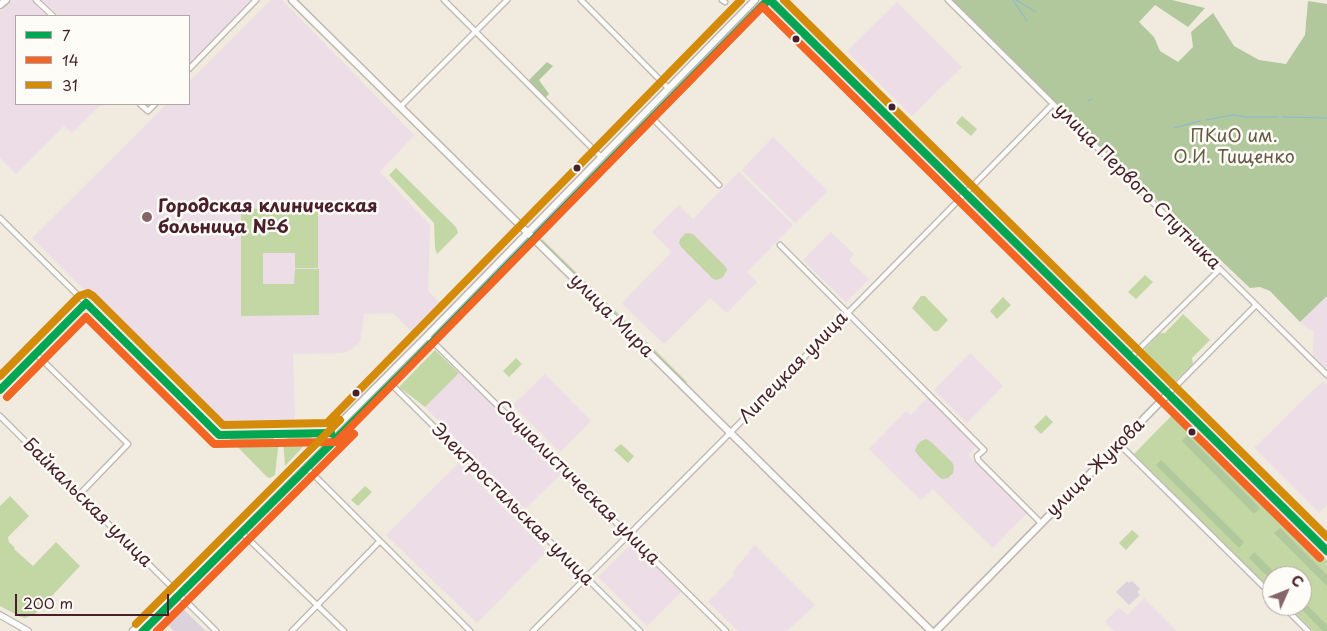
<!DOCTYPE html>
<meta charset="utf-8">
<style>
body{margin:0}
#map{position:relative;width:1327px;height:631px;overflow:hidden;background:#f0eadf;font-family:"Playpen Sans",sans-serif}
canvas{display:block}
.legend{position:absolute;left:15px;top:15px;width:175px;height:90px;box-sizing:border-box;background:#fdfcf7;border:1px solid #b5a4a5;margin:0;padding:6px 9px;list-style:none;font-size:15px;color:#4a1f2b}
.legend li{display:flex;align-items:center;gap:10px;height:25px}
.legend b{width:25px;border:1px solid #b5a4a5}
.north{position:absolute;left:1262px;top:566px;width:50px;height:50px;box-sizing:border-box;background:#fdfcf7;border:1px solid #b5a4a5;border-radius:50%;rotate:46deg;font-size:14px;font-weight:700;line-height:20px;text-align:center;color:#4a1f2b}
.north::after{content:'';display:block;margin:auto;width:18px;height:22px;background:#84666a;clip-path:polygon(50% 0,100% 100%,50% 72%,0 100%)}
.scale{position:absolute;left:15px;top:594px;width:154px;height:22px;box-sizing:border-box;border:2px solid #4a1f2b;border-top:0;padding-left:6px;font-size:15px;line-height:18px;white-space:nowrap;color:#4a1f2b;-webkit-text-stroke:4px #fdfcf7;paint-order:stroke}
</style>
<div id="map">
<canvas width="1327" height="631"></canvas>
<ul class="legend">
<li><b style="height:6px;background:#00a651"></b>7</li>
<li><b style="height:6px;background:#f26522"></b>14</li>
<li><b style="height:6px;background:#d48b09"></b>31</li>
</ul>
<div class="north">С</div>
<div class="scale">200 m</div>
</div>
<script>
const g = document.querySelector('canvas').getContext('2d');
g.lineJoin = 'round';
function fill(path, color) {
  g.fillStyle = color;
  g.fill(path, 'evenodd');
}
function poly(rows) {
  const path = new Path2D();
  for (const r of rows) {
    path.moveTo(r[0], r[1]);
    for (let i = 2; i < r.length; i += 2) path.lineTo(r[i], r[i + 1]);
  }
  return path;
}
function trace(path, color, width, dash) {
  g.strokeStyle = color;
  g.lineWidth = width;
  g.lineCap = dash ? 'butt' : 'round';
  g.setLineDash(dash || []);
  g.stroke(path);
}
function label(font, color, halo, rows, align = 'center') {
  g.font = font + ' "Playpen Sans",sans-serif';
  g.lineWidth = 5;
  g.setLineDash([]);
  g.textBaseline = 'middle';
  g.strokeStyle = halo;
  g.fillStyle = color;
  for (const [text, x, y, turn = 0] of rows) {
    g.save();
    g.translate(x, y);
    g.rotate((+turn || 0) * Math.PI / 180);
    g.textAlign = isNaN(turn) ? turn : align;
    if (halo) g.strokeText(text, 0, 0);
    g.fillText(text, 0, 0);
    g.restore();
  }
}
fill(poly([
 [12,0,34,0,50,16,16,16,16,104,101,104,72,133,64,126,16,174,0,158,0,12],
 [42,0,252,0,189,65,189,16,59,16],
 [271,0,282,0,414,135,380,172,430,225,428,291,441,304,413,333,393,313,364,314,360,342,351,350,343,353,293,354,295,424,220,425,32,238,167,104,189,104,189,82],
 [241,209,318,268,295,253,263,253,263,284,295,284,319,315,241,315],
 [897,2,962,67,912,116,847,51],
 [773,137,828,191,795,223,742,170],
 [739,172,793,225,747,272,757,282,727,313,710,298,664,344,622,303,672,252,652,232,679,205,693,219],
 [831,232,854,254,849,260,869,279,846,302,803,260],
 [1327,296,1327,369,1313,356,1314,331,1309,330,1300,322],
 [970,353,1003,386,967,423,934,390],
 [459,373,561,474,525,509,425,407],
 [545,374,591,421,560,452,513,405],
 [1323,381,1327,385,1327,505,1319,513,1254,448],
 [928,397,977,446,968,455,1027,513,993,548,933,489,921,500,869,449,906,411,911,415],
 [459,463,547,551,477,623,386,535],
 [632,543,681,592,647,626,598,577],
 [755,545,815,605,787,631,738,631,708,602,734,575,732,573],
 [1144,598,1177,631,1114,631,1105,622,1119,607,1127,615]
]), '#ecdde7');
fill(poly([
 [1127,581,1129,583,1132,581,1140,589,1137,592,1140,595,1129,605,1116,592],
 [179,605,206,631,174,631,163,621]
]), '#dbd2db');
fill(poly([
 [751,9,754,10,539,230,537,228],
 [962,116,977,129,971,136,956,123],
 [396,168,456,227,458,233,437,254,435,248,434,223,389,175],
 [318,208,318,268,295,268,295,253,263,253,263,284,294,284,295,269,319,269,319,315,241,316,241,209],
 [686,233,693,234,726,267,727,270,723,277,717,280,713,279,681,247,679,243,680,239],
 [542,239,581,277,578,280,539,242],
 [522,243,524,245,433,337,432,335],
 [1145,275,1153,282,1136,299,1128,292],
 [585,281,631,326,629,329,582,284],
 [921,296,925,296,948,320,938,331,934,331,912,308],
 [1003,297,1011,305,997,319,990,311],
 [1183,314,1210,340,1192,358,1193,364,1171,385,1140,354,1160,333,1165,333],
 [634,329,687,382,684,385,631,332],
 [435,350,459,373,425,407,399,387],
 [516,358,522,364,509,377,503,371],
 [377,389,380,391,285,485,285,481],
 [1174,413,1200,439,1203,437,1327,560,1327,631,1313,631,1288,606,1302,606,1302,576,1272,576,1272,591,1134,454],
 [1046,415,1053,422,1041,434,1034,427],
 [288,434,315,434,285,466,283,440,288,438],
 [272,435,275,440,279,440,275,475,270,478,267,477,227,436],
 [926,439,931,442,952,462,954,467,953,473,948,478,942,479,938,476,918,455,915,451,917,445,921,441],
 [621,444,634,456,628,463,614,450],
 [365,486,372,492,358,506,351,500],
 [278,489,280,491,181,590,180,588],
 [10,496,29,516,8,537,9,542,15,548,14,549,33,566,56,542,80,566,35,614,25,618,21,617,0,606,0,506],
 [1132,530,1139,536,1126,550,1119,543]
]), '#c2d7a4');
fill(poly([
 [950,0,1172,0,1205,8,1188,27,1155,5,1139,22,1154,37,1160,51,1178,62,1193,47,1191,32,1213,13,1234,46,1259,60,1286,64,1305,35,1308,1,1327,4,1327,296,1300,322,1270,291,1260,287,1250,288,1065,113],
 [547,62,553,66,539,80,549,94,545,98,529,80],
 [1187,435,1260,508,1254,514,1182,441],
 [1161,460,1244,542,1239,548,1156,465],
 [1280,528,1327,575,1327,586,1274,533],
 [1254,552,1278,576,1272,576,1272,581,1249,558],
 [1302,600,1327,625,1327,631,1323,631,1298,606,1302,606]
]), '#b1c89c');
trace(poly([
 [1013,0,1027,21],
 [1016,0,1036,12],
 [1088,101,1092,99],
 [1282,117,1327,118],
 [1206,120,1232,115,1247,117,1278,117],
 [1174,128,1200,121]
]), '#88b8d5', 1);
const minor = poly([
 [36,0,53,16],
 [444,0,601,157],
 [581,0,668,88],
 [722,0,725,2],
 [948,0,1327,375],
 [189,69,256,0],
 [140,104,148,111,155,104],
 [400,107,507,0],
 [652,118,719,185],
 [0,218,219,435,331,433],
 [780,245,984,450,977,456,978,460,1041,523],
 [427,336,726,631],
 [36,354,128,444,79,495],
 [1131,357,1220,269],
 [390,383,640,631],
 [0,390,86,303],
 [1168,394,1256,305],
 [0,416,216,631],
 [1119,444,1272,595],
 [306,467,470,631],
 [242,533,344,631],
 [1283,606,1308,631],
 [292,631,380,541],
 [533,631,724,439,1053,104]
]);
const tertiary = poly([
 [0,615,28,631]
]);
const secondary = poly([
 [292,0,931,631],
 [770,0,1327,551],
 [0,5,6,0],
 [133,631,427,336,755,0],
 [143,631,411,364,768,0],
 [936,631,1168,394]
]);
trace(minor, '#beb7b1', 7);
trace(tertiary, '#beb7b1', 8);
trace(secondary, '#beb7b1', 9);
trace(minor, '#fdfcfa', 4.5);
trace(tertiary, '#fdfcfa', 5.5);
trace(secondary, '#fdfcfa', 6);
trace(poly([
 [770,0,1327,551],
 [86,303,219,435,331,433],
 [0,390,86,303],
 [143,631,411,364,768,0]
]), '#00a651', 8);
trace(poly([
 [763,7,1320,558],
 [7,397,86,317,214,444,336,442,762,7],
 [157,631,354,434]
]), '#f26522', 8);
trace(poly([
 [784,0,1327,537],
 [0,376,79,296,88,293,93,296,223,425,327,423,741,0],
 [136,624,340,420]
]), '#d48b09', 8);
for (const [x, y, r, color] of [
 [796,39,4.5,"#4a1f2b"],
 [892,107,4.5,"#4a1f2b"],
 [577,168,4.5,"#4a1f2b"],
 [147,217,6,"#84666a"],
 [356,393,4.5,"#4a1f2b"],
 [1192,432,4.5,"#4a1f2b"]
]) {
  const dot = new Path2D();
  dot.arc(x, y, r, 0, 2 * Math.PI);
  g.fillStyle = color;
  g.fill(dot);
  trace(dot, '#fdfcf7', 2);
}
label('18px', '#675a45', '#fdfcf7', [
 ["ПКиО им.",1234,137],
 ["О.И. Тищенко",1234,158]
]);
label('18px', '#4a1f2b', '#fdfcf7', [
 ["улица Первого Спутника",1137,187,45],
 ["улица Мира",611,316,45],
 ["Липецкая улица",794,368,-46],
 ["улица Жукова",1096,468,-45],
 ["Социалистическая улица",577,483,45],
 ["Байкальская улица",87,503,45],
 ["Электростальская улица",512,505,45]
]);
label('bold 18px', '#4a1f2b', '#fdfcf7', [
 ["Городская клиническая",158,207],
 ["больница №6",158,228]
], 'left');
</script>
